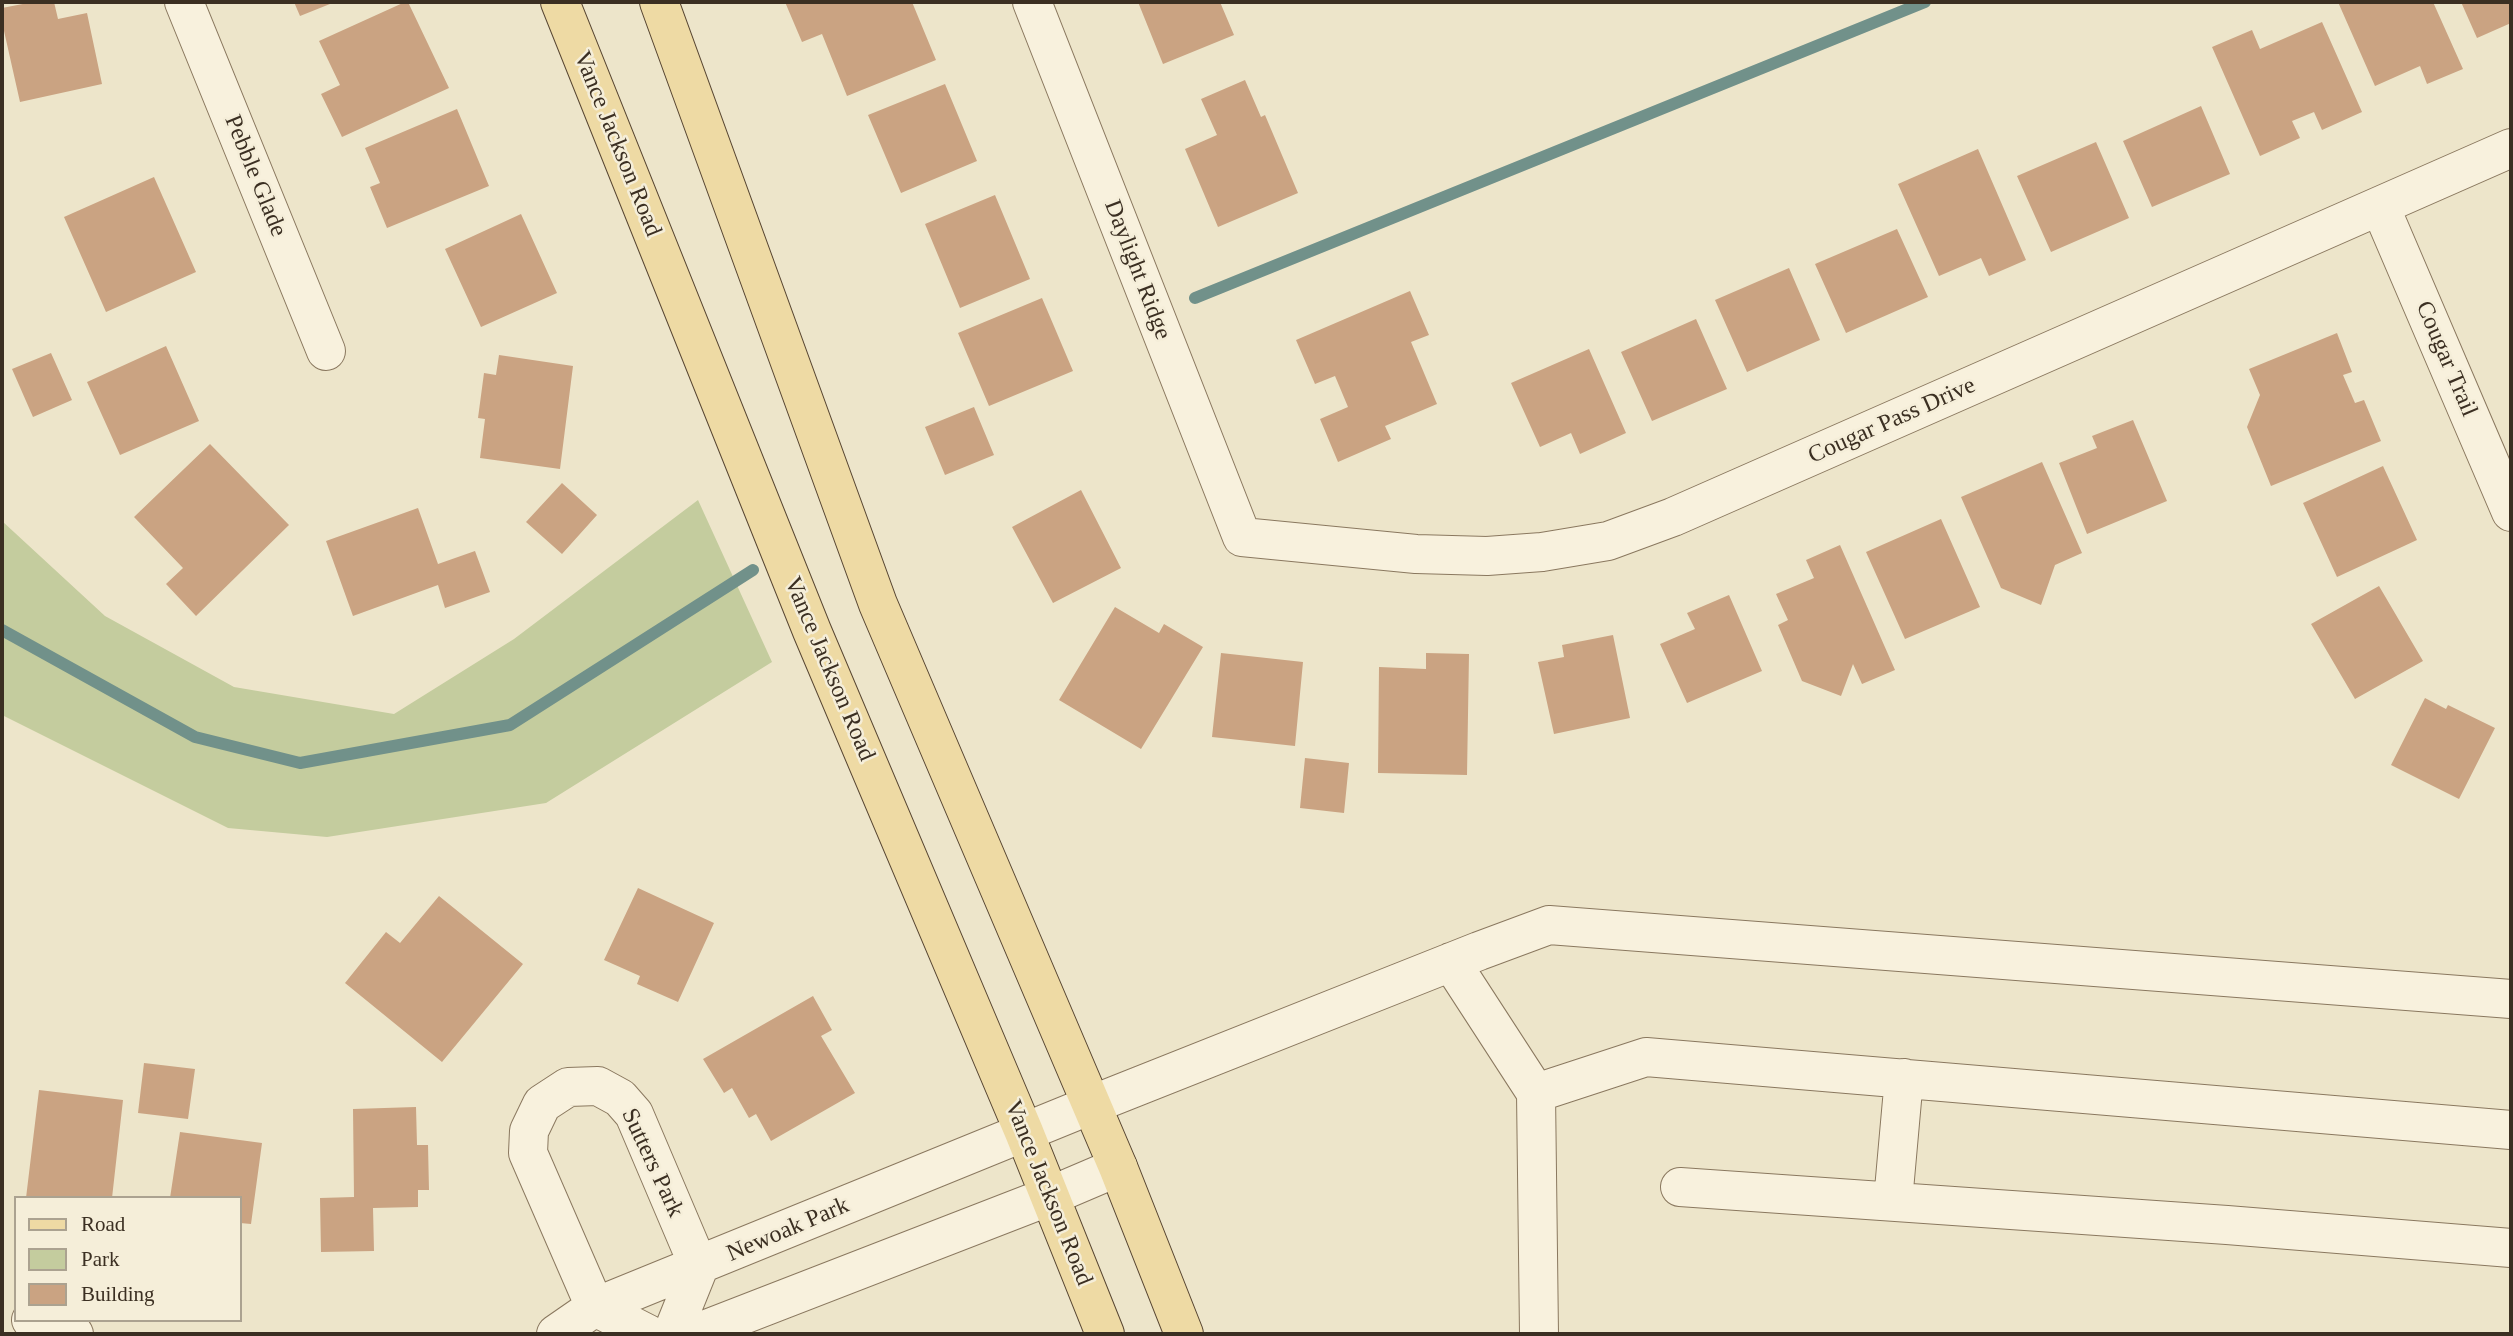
<!DOCTYPE html>
<style>
body{margin:0}
#map{position:relative;width:2513px;height:1336px;overflow:hidden;background:#ede5ca;font-family:Georgia,serif}
canvas{display:block}
.frame{position:absolute;inset:0;border:4px solid #3b2f22;pointer-events:none}
.legend{position:absolute;left:14px;top:1196px;width:228px;height:126px;box-sizing:border-box;background:#f5eed9;border:2px solid #aba290;margin:0;padding:9px 12px;list-style:none;font-size:21px;color:#3b2f22}
.legend li{display:flex;align-items:center;gap:14px;height:35px}
.legend b{width:35px;border:2px solid #aba290}
</style>
<div id="map">
<canvas width="2513" height="1336"></canvas>
<div class="frame"></div>
<ul class="legend">
<li><b style="height:9px;background:#eedaa4"></b>Road</li>
<li><b style="height:19px;background:#c4cc9e"></b>Park</li>
<li><b style="height:19px;background:#caa382"></b>Building</li>
</ul>
</div>
<script>
const g = document.querySelector('canvas').getContext('2d');
g.lineJoin = 'round';
function fill(path, color) {
  g.fillStyle = color;
  g.fill(path, 'evenodd');
}
function poly(rows) {
  const path = new Path2D();
  for (const r of rows) {
    path.moveTo(r[0], r[1]);
    for (let i = 2; i < r.length; i += 2) path.lineTo(r[i], r[i + 1]);
  }
  return path;
}
function trace(path, color, width, dash) {
  g.strokeStyle = color;
  g.lineWidth = width;
  g.lineCap = dash ? 'butt' : 'round';
  g.setLineDash(dash || []);
  g.stroke(path);
}
function label(font, color, halo, rows, align = 'center') {
  g.font = font + ' Georgia,serif';
  g.lineWidth = 5;
  g.setLineDash([]);
  g.textBaseline = 'middle';
  g.strokeStyle = halo;
  g.fillStyle = color;
  for (const [text, x, y, turn = 0] of rows) {
    g.save();
    g.translate(x, y);
    g.rotate((+turn || 0) * Math.PI / 180);
    g.textAlign = isNaN(turn) ? turn : align;
    if (halo) g.strokeText(text, 0, 0);
    g.fillText(text, 0, 0);
    g.restore();
  }
}
fill(poly([
 [698,500,772,662,546,803,327,837,228,828,2,715,2,521,105,616,234,687,394,714,514,639]
]), '#c4cc9e');
trace(poly([
 [1195,298,1925,2],
 [2,630,195,737,300,763,510,725,753,570]
]), '#71918a', 12);
fill(poly([
 [33,2,54,2,58,19,87,13,102,84,20,102,2,22,2,8],
 [294,2,335,2,300,16],
 [405,2,408,2,449,88,342,137,321,94,340,85,319,41],
 [785,2,912,2,936,60,847,96,822,34,802,42],
 [1138,2,1220,2,1234,35,1163,64],
 [2338,2,2433,2,2463,69,2427,84,2420,66,2375,86],
 [2461,2,2511,2,2511,23,2477,38],
 [2322,22,2362,112,2322,130,2314,112,2292,121,2300,138,2260,156,2212,47,2252,30,2260,49],
 [1245,80,1261,117,1265,115,1298,193,1218,227,1185,149,1217,135,1201,99],
 [945,84,977,161,901,193,868,115],
 [2201,106,2230,174,2152,207,2123,141],
 [457,109,489,186,387,228,370,187,380,183,365,148],
 [2096,142,2129,218,2051,252,2017,176],
 [1978,149,2026,260,1989,276,1981,258,1939,276,1898,184],
 [154,177,196,272,106,312,64,217],
 [995,195,1030,279,960,308,925,224],
 [521,214,557,293,481,327,445,249],
 [1897,229,1928,297,1846,333,1815,264],
 [1789,268,1820,340,1747,372,1715,300],
 [1410,291,1429,335,1411,342,1437,404,1385,426,1391,439,1338,462,1320,419,1348,407,1335,376,1315,384,1296,340],
 [1042,298,1073,371,989,406,958,333],
 [1696,319,1727,389,1652,421,1621,352],
 [2337,333,2352,372,2343,375,2355,403,2364,400,2381,441,2271,486,2247,427,2260,395,2249,369],
 [166,346,199,421,120,455,87,382],
 [1589,349,1626,433,1580,454,1571,433,1540,447,1511,383],
 [51,353,72,400,33,417,12,369],
 [499,355,573,366,560,469,480,458,485,419,478,418,484,373,496,375],
 [974,407,994,455,945,475,925,427],
 [2133,420,2167,501,2087,534,2059,463,2097,448,2092,436],
 [210,444,289,525,196,616,166,584,183,568,134,517],
 [2042,462,2082,553,2055,565,2041,605,2001,588,1961,497],
 [2383,466,2417,540,2337,577,2303,503],
 [562,483,597,515,562,554,526,522],
 [1081,490,1121,568,1053,603,1012,527],
 [418,508,438,564,475,551,490,592,445,608,438,585,353,616,326,541],
 [1941,519,1980,607,1905,639,1866,552],
 [1840,545,1895,670,1862,684,1853,664,1841,696,1802,681,1778,625,1788,620,1776,594,1814,578,1806,560],
 [2379,586,2423,661,2355,699,2311,624],
 [1729,595,1762,671,1687,703,1660,644,1695,629,1687,613],
 [1115,607,1159,633,1164,624,1203,647,1141,749,1059,700],
 [1613,635,1630,718,1554,734,1538,662,1564,657,1562,645],
 [1221,653,1303,662,1295,746,1212,737],
 [1426,653,1469,654,1467,775,1378,773,1379,667,1426,669],
 [2425,698,2446,709,2448,705,2495,728,2459,799,2391,765],
 [1305,758,1349,763,1344,813,1300,808],
 [638,888,714,923,678,1002,637,984,640,976,604,960],
 [439,896,523,964,442,1062,345,983,386,932,400,943],
 [813,996,832,1030,821,1036,855,1093,771,1141,756,1114,749,1118,732,1088,724,1093,703,1059],
 [144,1063,195,1069,188,1119,138,1113],
 [39,1090,123,1100,112,1198,26,1198],
 [416,1107,417,1145,428,1145,429,1190,418,1190,418,1207,373,1208,374,1251,321,1252,320,1198,354,1197,353,1109],
 [180,1132,262,1143,251,1224,240,1223,240,1198,170,1198]
]), '#caa382');
const minor = poly([
 [184,2,326,351],
 [1032,2,1242,537,1416,554,1487,556,1542,552,1608,541,1673,517,2511,148],
 [2380,206,2511,512],
 [1451,962,1536,1093,1646,1057,2511,1130],
 [1536,1093,1539,1334],
 [1680,1187,2227,1225,2511,1248],
 [1893,1201,1904,1078],
 [31,1320,74,1334],
 [556,1334,595,1307,1091,1105,1479,951,1549,925,2511,999],
 [648,1334,595,1307,528,1153,529,1131,542,1104,568,1087,598,1086,620,1098,634,1114,699,1267,672,1334],
 [694,1334,1050,1196,1118,1167]
]);
const major = poly([
 [560,2,812,631,1024,1132,1105,1334],
 [659,2,878,604,1118,1167,1184,1334]
]);
trace(minor, '#8a785f', 40);
trace(major, '#584632', 40);
trace(minor, '#f8f1dd', 38);
trace(major, '#eedaa4', 38);
label('24px', '#3b2f22', '#f5eed9', [
 ["Vance Jackson Road",617,144,68],
 ["Pebble Glade",255,176,68],
 ["Daylight Ridge",1137,270,69],
 ["Cougar Trail",2446,359,67],
 ["Cougar Pass Drive",1892,421,-24],
 ["Vance Jackson Road",829,669,67],
 ["Sutters Park",652,1163,65],
 ["Vance Jackson Road",1048,1193,68],
 ["Newoak Park",788,1230,-23]
]);
</script>
